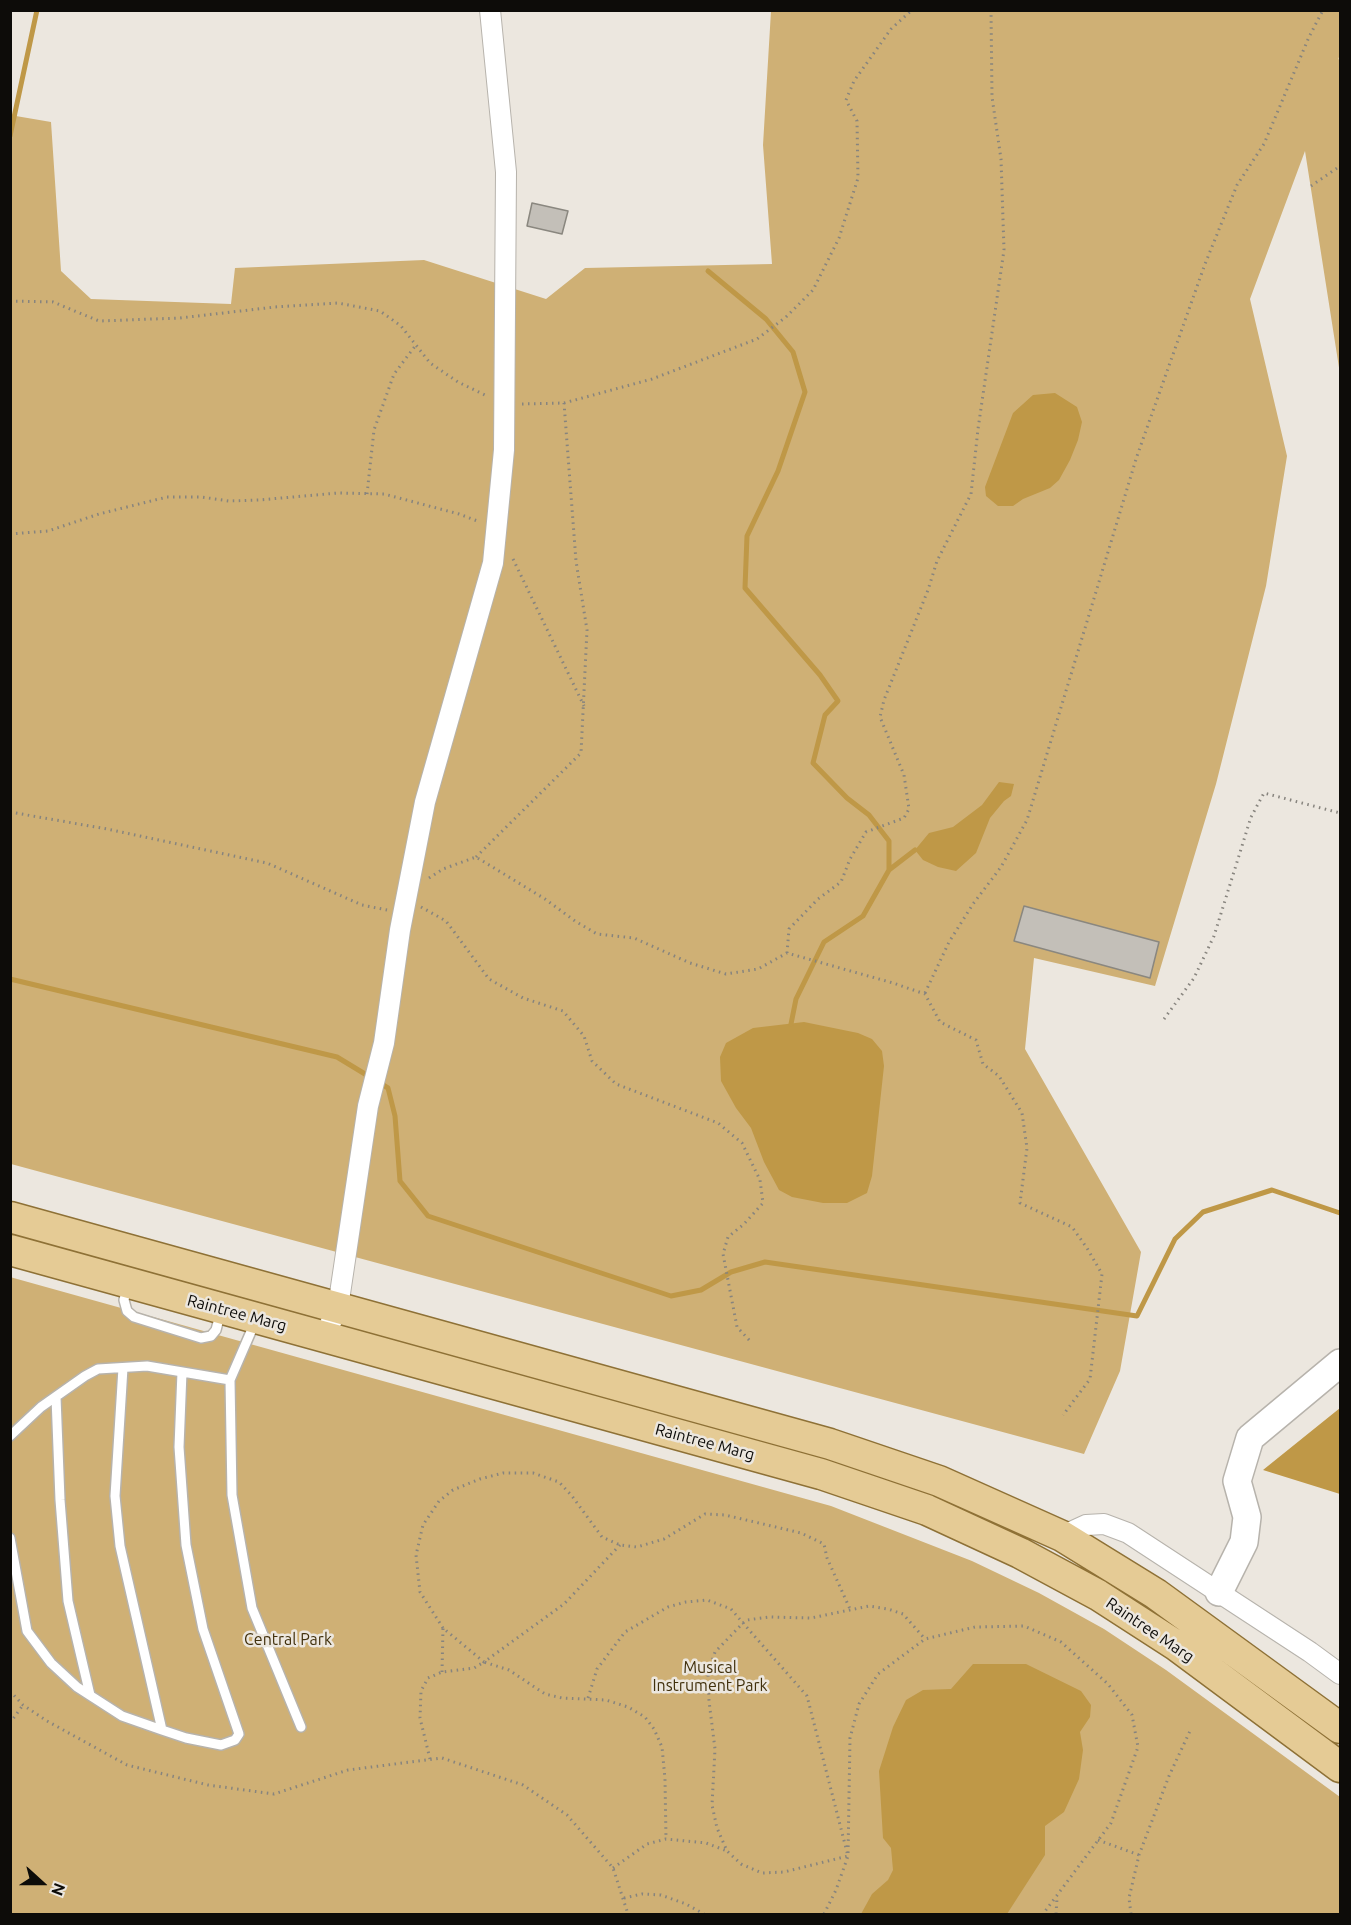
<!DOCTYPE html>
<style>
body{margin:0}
#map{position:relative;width:1351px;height:1925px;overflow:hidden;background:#ece7df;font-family:Ubuntu,sans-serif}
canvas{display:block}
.frame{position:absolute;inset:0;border:12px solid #0d0c09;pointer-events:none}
.north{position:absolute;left:12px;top:1853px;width:60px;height:60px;-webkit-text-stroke:4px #ece7df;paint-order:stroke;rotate:111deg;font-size:16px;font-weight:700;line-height:24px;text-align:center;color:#0d0c09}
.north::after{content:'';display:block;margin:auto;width:21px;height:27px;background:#0d0c09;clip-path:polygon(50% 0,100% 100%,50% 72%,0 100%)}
</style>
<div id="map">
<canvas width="1351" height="1925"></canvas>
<div class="frame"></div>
<div class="north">N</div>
</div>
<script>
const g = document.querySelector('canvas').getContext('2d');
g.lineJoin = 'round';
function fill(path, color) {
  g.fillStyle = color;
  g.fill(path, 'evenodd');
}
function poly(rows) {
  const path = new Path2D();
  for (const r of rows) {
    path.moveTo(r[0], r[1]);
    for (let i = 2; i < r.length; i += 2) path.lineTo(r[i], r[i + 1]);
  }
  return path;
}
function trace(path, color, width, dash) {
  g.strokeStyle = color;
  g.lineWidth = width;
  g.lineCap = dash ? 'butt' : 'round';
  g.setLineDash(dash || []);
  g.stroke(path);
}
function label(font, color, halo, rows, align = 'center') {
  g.font = font + ' Ubuntu,sans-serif';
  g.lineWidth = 5;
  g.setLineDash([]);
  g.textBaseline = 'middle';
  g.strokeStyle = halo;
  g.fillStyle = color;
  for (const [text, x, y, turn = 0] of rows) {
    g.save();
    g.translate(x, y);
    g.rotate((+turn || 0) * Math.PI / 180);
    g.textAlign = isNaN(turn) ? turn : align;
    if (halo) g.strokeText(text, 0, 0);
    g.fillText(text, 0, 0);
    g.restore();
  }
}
fill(poly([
 [771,11,1340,11,1340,54,1338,60,1340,57,1340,374,1305,151,1250,299,1287,456,1266,586,1216,784,1155,986,1034,958,1025,1049,1141,1252,1120,1371,1084,1454,11,1164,10,115,51,122,61,271,91,299,231,304,235,268,424,260,546,299,585,268,772,264,763,145],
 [10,1277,831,1506,972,1561,1039,1593,1104,1629,1166,1670,1340,1797,1340,1914,11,1914]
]), '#cfb075');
fill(poly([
 [1055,393,1077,407,1082,422,1078,440,1070,460,1059,480,1050,488,1023,499,1013,506,998,506,986,496,985,487,1013,413,1033,395],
 [999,782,1014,784,1011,796,1004,801,990,818,976,853,956,871,938,867,923,860,915,850,929,833,953,827,982,805],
 [804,1022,858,1033,872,1039,882,1051,884,1066,872,1176,867,1193,847,1203,823,1203,792,1197,779,1190,764,1162,751,1128,736,1108,721,1081,720,1057,726,1043,753,1028],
 [1340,1408,1340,1494,1263,1470],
 [973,1664,1026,1664,1081,1691,1091,1705,1090,1717,1080,1732,1083,1750,1079,1779,1064,1812,1045,1826,1045,1855,1007,1914,861,1914,872,1894,888,1880,893,1870,891,1848,883,1838,879,1771,893,1727,906,1700,923,1690,951,1689]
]), '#bf9847');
trace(poly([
 [10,136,37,10],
 [708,271,766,319,793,352,805,392,778,471,747,536,745,588,820,675,838,701,825,715,813,763,847,798,869,815,889,841,889,870,915,850],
 [10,979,337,1057,388,1088,395,1116,400,1181,428,1216,671,1296,701,1290,731,1272,765,1262,1137,1316,1175,1239,1203,1212,1272,1190,1340,1213],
 [791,1024,796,999,824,942,863,916,889,870]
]), '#bf9847', 5);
const building = poly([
 [532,203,568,211,562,234,527,226,532,203],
 [1024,906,1159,942,1150,978,1014,941,1024,906]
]);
fill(building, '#c3bfb8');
trace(building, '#8a877f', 1.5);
const lane = poly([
 [127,1287,124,1300,127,1311,134,1317,201,1338,211,1336,216,1330,221,1311],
 [123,1368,115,1496,120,1546,162,1730],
 [230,1380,232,1495,252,1608,301,1727],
 [56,1397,60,1500,68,1601,90,1695],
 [10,1436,41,1407,85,1376,98,1369,147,1366,230,1380,256,1320],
 [10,1538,27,1631,51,1663,77,1687,122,1716,162,1730,186,1738,221,1745,235,1740,239,1734,203,1629,186,1545,179,1447,182,1372]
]);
const street = poly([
 [324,1337,338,1307,368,1106,384,1043,400,930,425,802,493,563,504,450,506,172,490,10],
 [1062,1536,1086,1525,1104,1524,1128,1533,1310,1652,1340,1674]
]);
const secondary = poly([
 [1219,1592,1244,1542,1247,1517,1237,1481,1250,1438,1340,1363]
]);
const primary = poly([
 [10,1217,830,1444,939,1481,1062,1536,1156,1594,1340,1728],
 [10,1250,821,1474,927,1510,1020,1553,1098,1595,1177,1646,1340,1767]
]);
trace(lane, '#b7b3ac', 12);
trace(street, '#b7b3ac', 22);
trace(secondary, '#b7b3ac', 30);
trace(primary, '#8e7136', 33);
trace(poly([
 [1311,186,1340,166],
 [10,301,53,302,99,321,180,318,275,307,338,303,380,311,401,326,430,363,458,382,487,396],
 [522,404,564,403,652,379,757,339,786,317,813,290,839,238,858,178,857,121,846,100,854,81,891,29,912,10],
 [367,494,374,430,394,374,416,345],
 [10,534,48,531,99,514,167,497,201,497,229,501,259,500,338,493,384,494,459,514,480,522],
 [513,559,584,706],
 [10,812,107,829,267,863,362,905,387,910],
 [476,857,581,753,587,630,576,561,564,403],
 [429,878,443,869,476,857,545,899,575,921,597,934,634,938,690,963,726,974,758,969,787,953,893,983,925,994,940,1022,976,1040,983,1064,999,1076,1022,1113,1027,1148,1020,1203,1072,1227,1087,1248,1102,1274,1090,1379,1063,1415],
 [421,907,446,921,489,979,523,998,563,1011,584,1036,592,1061,616,1084,718,1123,742,1143,760,1180,763,1203,744,1224,728,1237,723,1254,737,1327,751,1342],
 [787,953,789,929,818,899,841,882,850,859,866,832,904,818,909,809,904,775,880,717,884,700,928,590,937,561,971,494,978,429,1004,250,1001,159,992,97,991,10],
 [925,993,949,942,973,904,1001,867,1027,820,1137,456,1205,264,1237,185,1264,144,1309,37,1323,10],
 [1164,1019,1194,978,1214,936,1251,817,1264,793,1340,813],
 [443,1628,420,1592,416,1555,423,1525,439,1501,453,1490,480,1479,503,1473,533,1473,559,1482,572,1496,602,1537,620,1545,637,1547,664,1539,705,1514,725,1515,801,1533,824,1544,827,1558,850,1609],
 [442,1672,443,1628,484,1662,564,1604,620,1545],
 [10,1691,23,1705,47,1721,127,1765,208,1785,274,1794,348,1770,442,1758,523,1785,567,1815,613,1868,628,1914],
 [588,1698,597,1669,625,1632,668,1607,686,1602,707,1600,731,1609,743,1623,807,1696,848,1856,784,1872,762,1873,741,1864,727,1851,717,1828,712,1805,715,1749,709,1701,708,1673,715,1652,743,1623,747,1620,769,1617,811,1618,869,1606,888,1609,903,1614,925,1639],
 [10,1723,23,1705],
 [430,1759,420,1718,421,1691,428,1678,442,1672,474,1668,484,1662,509,1670,545,1694,562,1698,606,1700,628,1707,645,1717,654,1729,662,1747,665,1779,666,1839],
 [1098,1840,1139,1855],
 [613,1868,647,1844,666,1839,706,1843,727,1851],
 [624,1898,642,1894,661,1895,686,1904,704,1914],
 [824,1914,836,1890,848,1856,850,1738,859,1704,878,1674,925,1639,975,1627,1024,1626,1061,1642,1108,1684,1132,1715,1138,1747,1111,1823,1043,1914],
 [1056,1914,1057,1898],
 [1131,1914,1129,1898,1139,1855,1169,1776,1190,1731]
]), '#87847e', 3, [1.5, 4.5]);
trace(lane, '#fff', 9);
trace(street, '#fff', 20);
trace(secondary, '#fff', 27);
trace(primary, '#e5cb95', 30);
label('16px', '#0d0c09', '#ece7df', [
 ["Raintree Marg",237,1313,15],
 ["Raintree Marg",705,1442,15],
 ["Raintree Marg",1150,1630,34]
]);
label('16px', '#41300c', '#ece7df', [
 ["Central Park",288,1640],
 ["Musical",710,1668],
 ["Instrument Park",710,1686]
]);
</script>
